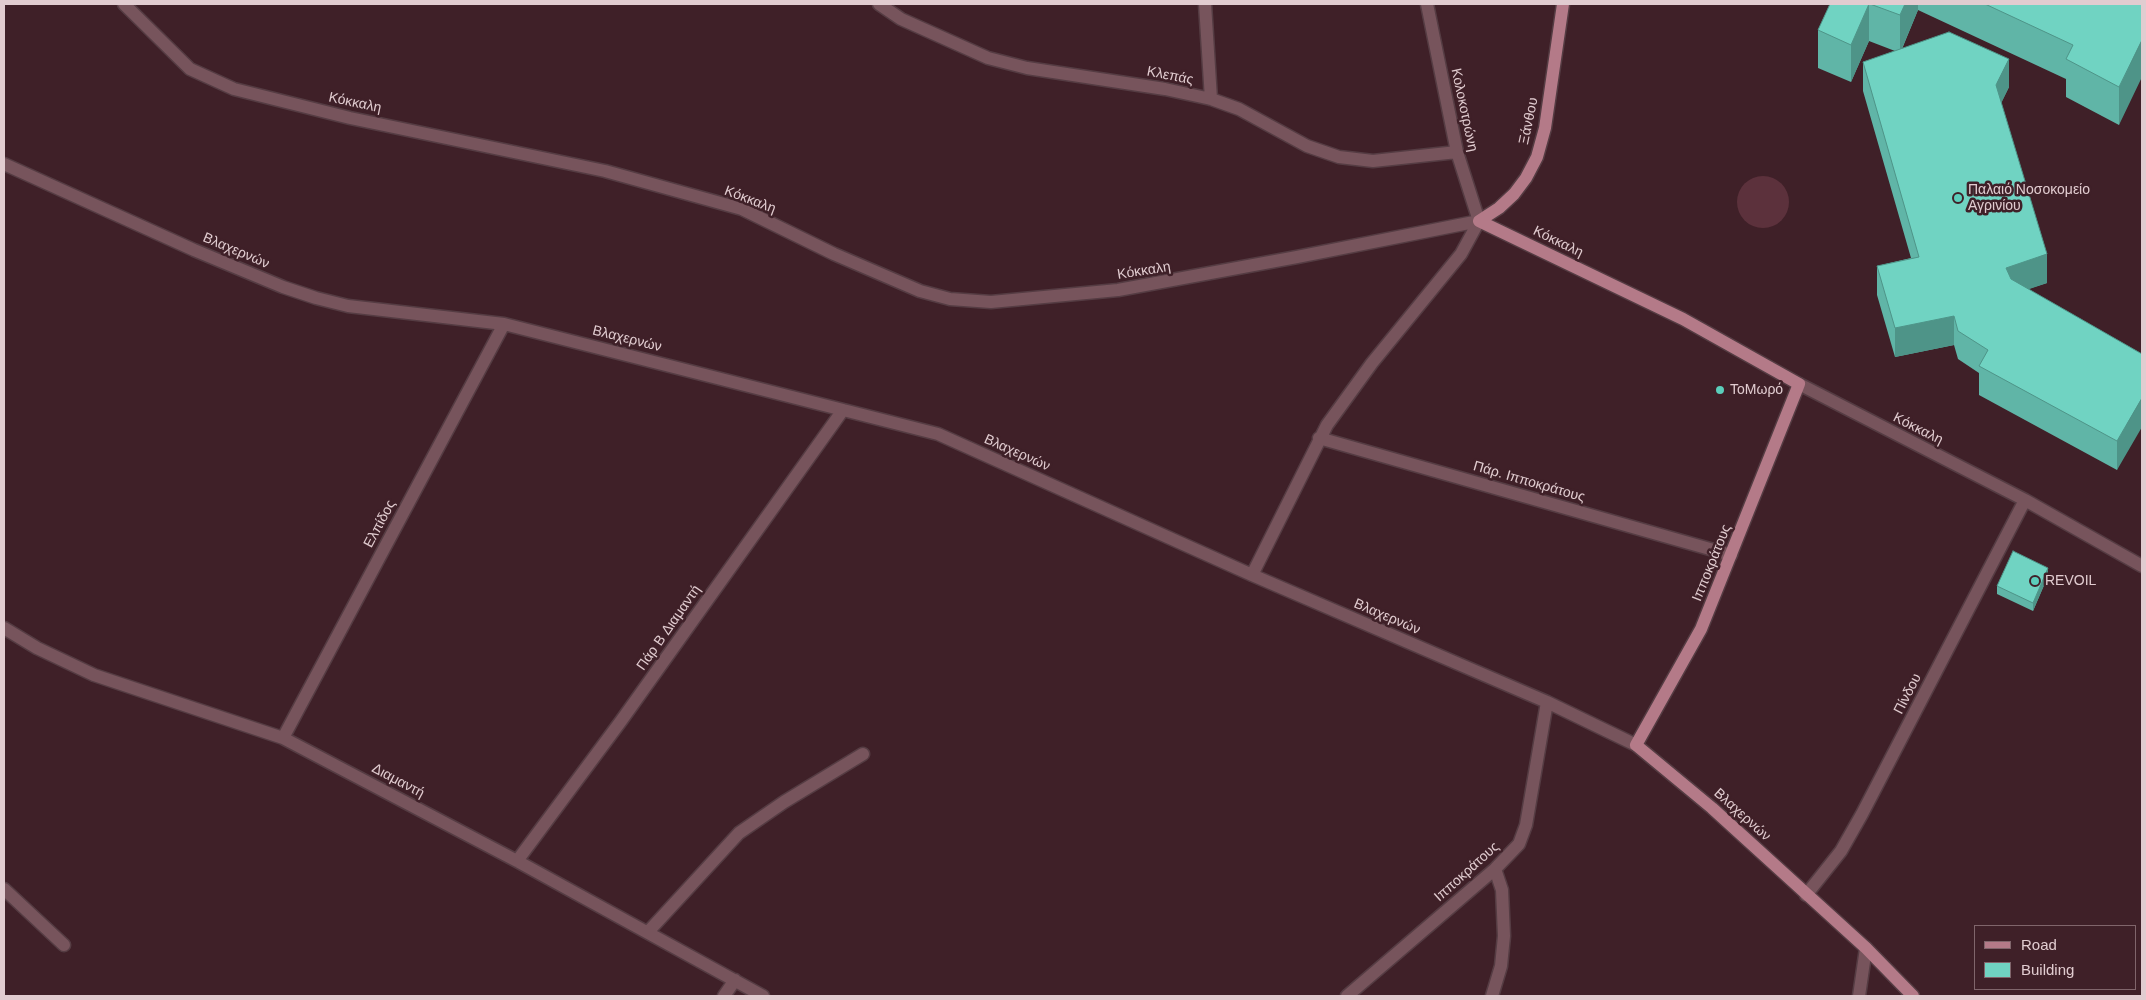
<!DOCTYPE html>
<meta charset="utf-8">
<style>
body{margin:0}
#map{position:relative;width:2146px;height:1000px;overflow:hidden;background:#3f2028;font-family:Helvetica,sans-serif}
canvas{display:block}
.frame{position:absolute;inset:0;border:5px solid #e1ccd0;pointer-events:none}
.legend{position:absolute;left:1974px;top:925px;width:162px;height:65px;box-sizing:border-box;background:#3f2028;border:1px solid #80656b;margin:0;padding:6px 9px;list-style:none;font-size:15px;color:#e1ccd0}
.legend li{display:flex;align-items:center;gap:10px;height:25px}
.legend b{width:25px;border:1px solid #80656b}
</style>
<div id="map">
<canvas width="2146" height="1000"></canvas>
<div class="frame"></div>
<ul class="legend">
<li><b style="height:6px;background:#b47a88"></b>Road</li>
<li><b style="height:14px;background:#70d3c2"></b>Building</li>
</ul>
</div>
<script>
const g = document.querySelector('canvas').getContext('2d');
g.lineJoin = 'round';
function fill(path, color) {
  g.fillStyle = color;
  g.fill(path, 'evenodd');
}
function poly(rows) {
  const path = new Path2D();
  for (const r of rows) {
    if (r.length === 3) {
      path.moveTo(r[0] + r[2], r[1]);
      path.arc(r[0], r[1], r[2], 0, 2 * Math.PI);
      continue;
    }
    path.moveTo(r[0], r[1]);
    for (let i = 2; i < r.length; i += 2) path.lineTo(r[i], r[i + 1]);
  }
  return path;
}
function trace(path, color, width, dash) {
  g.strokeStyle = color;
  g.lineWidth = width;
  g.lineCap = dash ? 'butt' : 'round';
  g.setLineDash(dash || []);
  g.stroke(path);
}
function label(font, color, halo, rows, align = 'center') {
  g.font = font + ' Helvetica,sans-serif';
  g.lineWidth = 5;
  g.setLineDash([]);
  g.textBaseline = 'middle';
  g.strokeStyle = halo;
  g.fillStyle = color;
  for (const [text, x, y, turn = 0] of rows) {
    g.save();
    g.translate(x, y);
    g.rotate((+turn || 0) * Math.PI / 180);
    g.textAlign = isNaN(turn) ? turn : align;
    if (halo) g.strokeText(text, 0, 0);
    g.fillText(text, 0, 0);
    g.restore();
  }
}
fill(poly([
 [1763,202,26]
]), '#5c313c');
const minor = poly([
 [124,4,190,69,234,89,350,118,605,171,742,209,834,254,920,291,950,299,991,302,1118,290,1297,257,1479,221],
 [879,4,901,19,988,58,1027,68,1165,89,1211,99,1239,109,1307,146,1339,157,1373,161,1457,152],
 [1205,4,1211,99],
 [1427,4,1457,152,1479,221],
 [4,164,194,250,283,287,316,298,348,306,504,324,938,434,1252,575,1547,702,1636,745],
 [1799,384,2025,500,2142,566],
 [1319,438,1731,555],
 [1252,575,1327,425,1372,363,1461,254,1479,221],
 [4,628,37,648,94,675,283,738,517,861,763,996],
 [283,738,504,324],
 [517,861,621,721,843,410],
 [4,889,64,945],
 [1806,895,1841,851,1862,814,2025,500],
 [648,932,739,833,784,802,863,754],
 [724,996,735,980],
 [1347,996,1495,869,1519,844,1526,825,1547,702],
 [1492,996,1501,966,1504,936,1502,890,1495,869],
 [1859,996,1866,948]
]);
const major = poly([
 [1479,221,1683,319,1799,384,1701,629,1636,745,1712,808,1866,948,1913,996],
 [1479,221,1499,208,1514,194,1526,178,1537,157,1545,128,1563,4]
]);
trace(minor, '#553c43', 15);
trace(major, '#553c43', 15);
trace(minor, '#77545c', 12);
trace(major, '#b47a88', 12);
fill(poly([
 [1830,4,2142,4,2119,125,2066,97,2066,79,1918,10,1902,49,2009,87,2001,103,2047,283,2028,289,2142,354,2117,470,1979,395,1979,373,1958,359,1954,345,1895,357,1877,295,1877,266,1911,258,1863,91,1863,62,1895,51,1869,41,1851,82,1818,68,1818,30],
 [2048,576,2033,611,1997,594,1997,586]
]), '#60b5a7');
fill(poly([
 [1869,4,1869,41,1851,82,1851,45],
 [1905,4,1918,4,1918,10,1900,53,1900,15],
 [2142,40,2142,77,2119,125,2119,87],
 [2009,59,2009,87,1996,114,1996,85],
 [2047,254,2047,283,2006,297,2006,268],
 [1954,316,1954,345,1895,357,1895,328],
 [2142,398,2142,427,2117,470,2117,441],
 [2048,568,2048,576,2033,611,2033,603]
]), '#4e9488');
const building = poly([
 [1830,4,1869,4,1851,45,1818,30,1830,4],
 [1870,4,1905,4,1900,15,1870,4],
 [1985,4,2142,4,2142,40,2119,87,2066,59,2073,45,1985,4],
 [1949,32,2009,59,1996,85,2047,254,2006,268,2011,279,2142,354,2142,398,2117,441,1979,366,1988,350,1958,331,1954,316,1895,328,1877,266,1919,257,1863,62,1949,32],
 [2013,551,2048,568,2033,603,1997,586,2013,551]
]);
fill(building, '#70d3c2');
trace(building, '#4e9488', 1);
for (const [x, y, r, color] of [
 [1958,198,5,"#5bcebb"],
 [1720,390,5,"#5bcebb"],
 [2035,581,5,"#5bcebb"]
]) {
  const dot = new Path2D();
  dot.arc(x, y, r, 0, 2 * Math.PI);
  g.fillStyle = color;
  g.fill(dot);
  trace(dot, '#3f2028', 2);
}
label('14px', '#e1ccd0', '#3f2028', [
 ["Κλεπάς",1170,76,11],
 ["Κόκκαλη",355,103,12],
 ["Κολοκοτρώνη",1464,110,78],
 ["Ξάνθου",1529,121,-78],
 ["Κόκκαλη",750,200,21],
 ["Κόκκαλη",1558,242,26],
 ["Βλαχερνών",236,251,23],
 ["Κόκκαλη",1144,271,-9],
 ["Βλαχερνών",627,339,14],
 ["Κόκκαλη",1918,429,27],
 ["Βλαχερνών",1017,453,24],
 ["Πάρ. Ιπποκράτους",1529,482,16],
 ["Ελπίδος",380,524,-62],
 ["Ιπποκράτους",1712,563,-68],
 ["Βλαχερνών",1387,617,23],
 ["Πάρ Β Διαμαντή",669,628,-55],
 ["Πίνδου",1908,694,-63],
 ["Διαμαντή",398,781,28],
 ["Βλαχερνών",1742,815,42],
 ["Ιπποκράτους",1467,872,-42]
]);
label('14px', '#e1ccd0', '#3f2028', [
 ["Παλαιό Νοσοκομείο",1968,190],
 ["Αγρινίου",1968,206],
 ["ΤοΜωρό",1730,390],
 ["REVOIL",2045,581]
], 'left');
</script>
